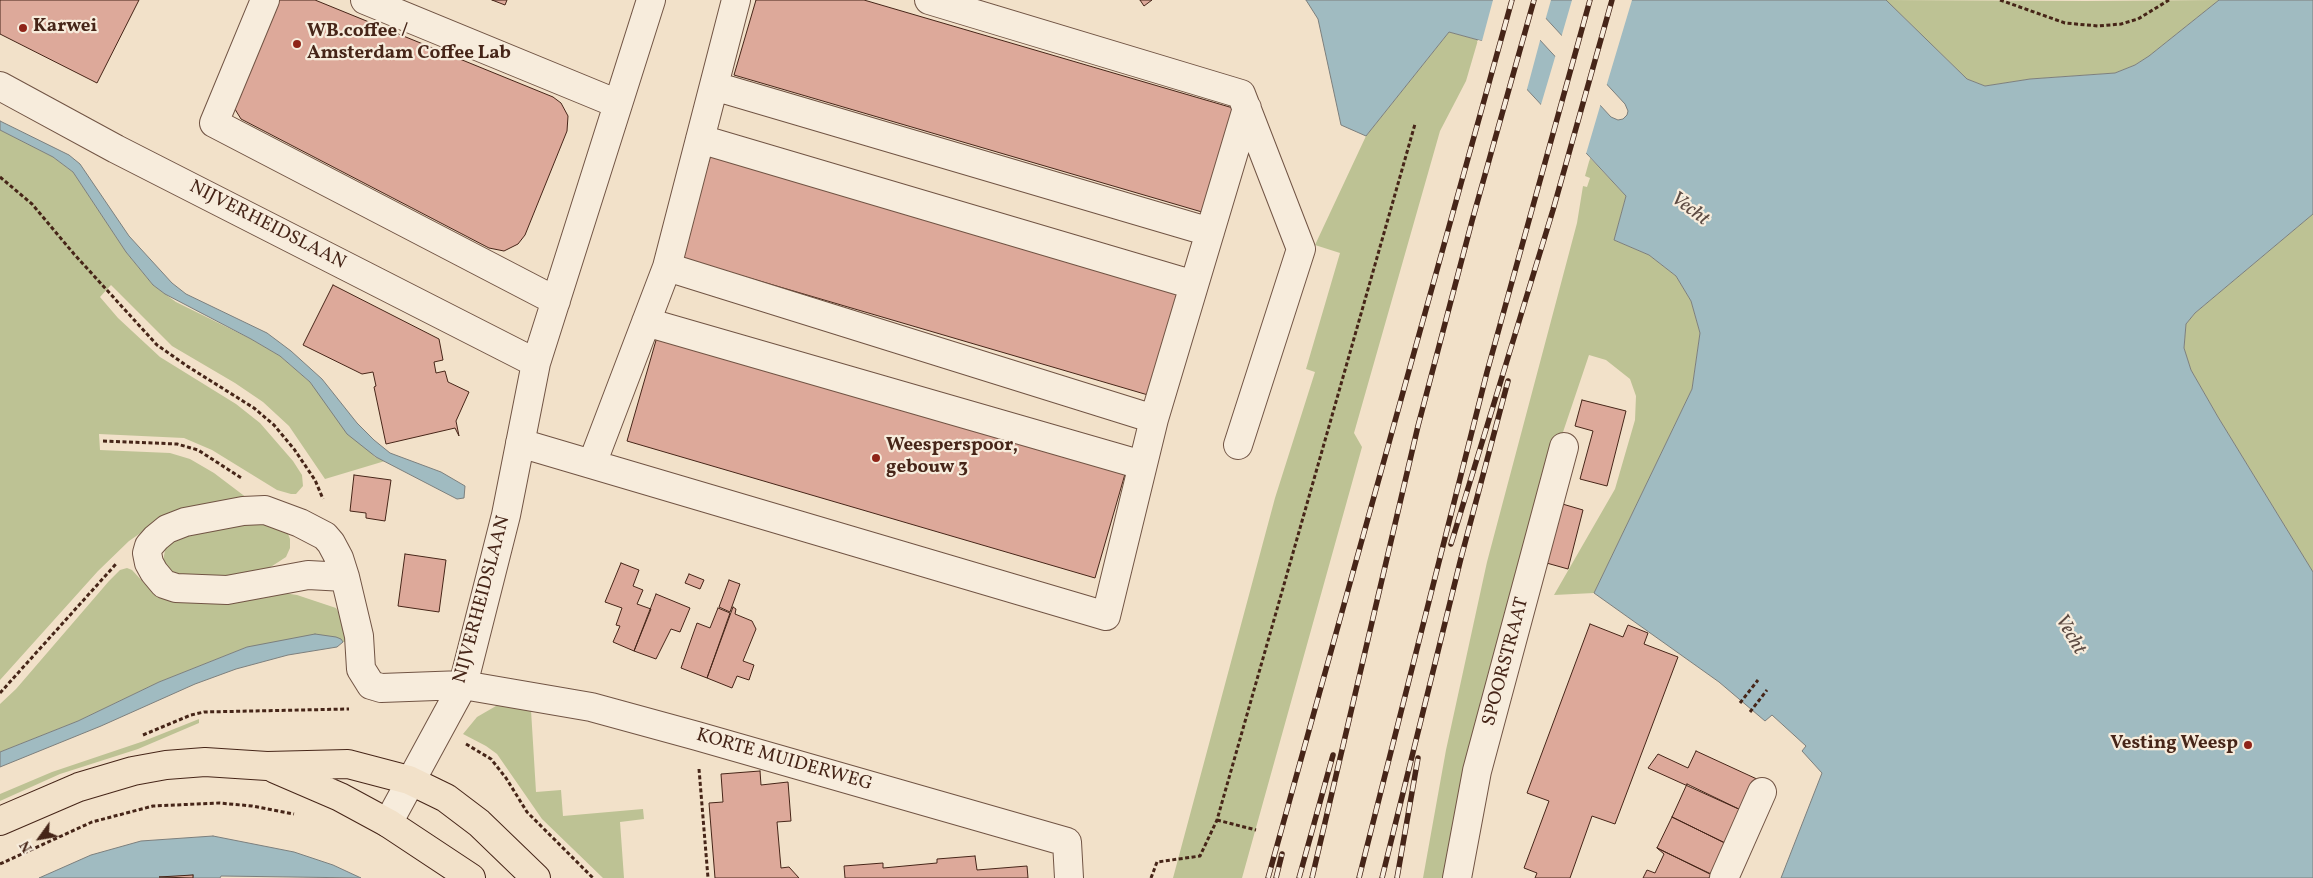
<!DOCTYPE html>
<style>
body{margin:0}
#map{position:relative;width:2313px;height:878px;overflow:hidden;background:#f2e1c9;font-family:Vollkorn,serif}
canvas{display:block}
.north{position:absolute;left:15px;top:813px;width:50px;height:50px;-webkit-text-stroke:4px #f7ecdc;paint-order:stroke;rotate:238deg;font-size:14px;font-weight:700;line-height:20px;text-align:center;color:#462518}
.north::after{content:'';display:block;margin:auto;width:18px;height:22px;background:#462518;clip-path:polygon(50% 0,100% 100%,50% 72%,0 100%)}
</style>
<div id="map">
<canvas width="2313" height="878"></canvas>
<div class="north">N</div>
</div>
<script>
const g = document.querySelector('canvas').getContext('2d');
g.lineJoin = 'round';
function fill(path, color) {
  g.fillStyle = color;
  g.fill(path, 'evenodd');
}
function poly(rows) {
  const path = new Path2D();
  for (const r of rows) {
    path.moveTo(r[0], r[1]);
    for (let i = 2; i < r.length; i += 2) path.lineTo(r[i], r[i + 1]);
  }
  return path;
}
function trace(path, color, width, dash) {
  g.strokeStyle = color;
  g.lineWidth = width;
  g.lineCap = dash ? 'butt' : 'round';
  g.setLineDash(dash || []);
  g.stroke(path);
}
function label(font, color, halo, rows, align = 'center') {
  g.font = font + ' Vollkorn,serif';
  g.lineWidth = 4.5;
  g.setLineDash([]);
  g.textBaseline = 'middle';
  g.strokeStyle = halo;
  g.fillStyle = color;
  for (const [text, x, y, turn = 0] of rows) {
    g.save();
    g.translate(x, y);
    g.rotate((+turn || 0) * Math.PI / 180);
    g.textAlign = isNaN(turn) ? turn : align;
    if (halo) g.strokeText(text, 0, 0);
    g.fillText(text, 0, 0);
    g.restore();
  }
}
fill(poly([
 [1886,0,2087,1,2219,0,2149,56,2135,65,2115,73,2030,79,1985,86,1967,79],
 [1449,32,1478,40,1466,81,1440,131,1354,433,1362,447,1242,878,1173,878,1275,498,1315,372,1306,369,1340,253,1315,245,1366,136],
 [0,130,53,157,73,172,126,252,153,285,176,302,251,339,280,356,310,382,375,457,385,461,325,479,289,426,263,402,235,383,172,346,111,285,100,297,118,318,160,357,236,404,260,423,293,461,302,475,303,486,296,494,291,494,277,490,212,450,184,438,99,434,100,450,170,453,190,459,214,473,247,498,158,521,129,541,98,571,0,680],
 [1590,158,1626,196,1614,240,1649,255,1676,276,1691,301,1700,333,1692,389,1594,593,1554,595,1615,489,1635,420,1636,396,1630,379,1606,360,1589,355,1561,438,1488,673,1443,878,1423,878,1446,750,1487,562,1577,223,1583,186,1587,187,1590,178,1585,176],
 [2313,214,2313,572,2218,417,2191,370,2184,348,2186,324,2195,313],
 [265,519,287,531,290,539,290,548,286,557,266,570,239,580,172,574,163,561,166,545,188,533],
 [127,568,132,570,145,584,160,593,277,592,297,595,336,608,342,618,346,642,343,642,341,639,247,647,159,682,78,721,0,752,0,704,16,689,109,581,120,570],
 [496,706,508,706,531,710,536,792,561,790,563,816,643,809,644,819,620,822,624,878,603,878,542,819,497,754,486,746,463,734,477,717],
 [199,719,199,723,138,749,60,774,0,801,0,794,52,772,144,741]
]), '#bdc294');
const water = poly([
 [1306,0,1503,0,1611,117,1618,120,1623,119,1627,115,1628,111,1625,104,1529,0,1886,0,1967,79,1985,86,2030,79,2115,73,2135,65,2149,56,2219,0,2313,0,2313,214,2195,313,2186,324,2184,348,2191,370,2218,417,2313,572,2313,878,1781,878,1822,773,1802,751,1806,746,1772,715,1765,721,1719,682,1594,593,1692,389,1700,333,1691,301,1676,276,1649,255,1614,240,1626,196,1482,41,1449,32,1366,136,1341,125,1318,19,1306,0],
 [0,121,69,155,80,164,129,236,172,283,186,294,267,333,291,351,322,379,357,423,374,440,390,453,441,472,465,486,464,498,457,499,376,457,347,434,310,382,280,356,251,339,165,294,153,285,126,252,73,172,53,157,0,130,0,121],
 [315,634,336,637,341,639,343,642,337,647,288,655,236,669,195,684,101,726,0,767,0,752,78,721,159,682,247,647,315,634],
 [213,836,294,852,333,865,361,878,221,876,220,878,193,878,193,875,160,878,39,878,91,855,141,841,213,836]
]);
fill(water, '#a0bbc1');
trace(water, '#7c7f7d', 1);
fill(poly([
 [1493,0,1506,0,1541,37,1526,93,1480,43,1477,42,1478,40,1482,41],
 [1527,0,1551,0,1545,21,1527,2],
 [1572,0,1632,0,1606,87,1561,38],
 [1556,54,1601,103,1586,154,1590,158,1589,161,1540,108]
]), '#f2e1c9');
const building = poly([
 [0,0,139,0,97,83,0,34,0,0],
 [270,0,315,0,553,97,561,103,568,116,567,131,525,235,518,244,504,251,489,248,241,119,233,106,270,0],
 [492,0,507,0,505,5,492,0],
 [756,0,864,0,1233,108,1202,212,734,75,756,0],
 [1140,0,1152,0,1144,6,1140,0],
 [711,154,1179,291,1148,395,681,258,711,154],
 [333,285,439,339,443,360,434,362,436,373,445,371,448,382,469,392,456,421,459,436,455,428,386,444,374,387,376,386,373,372,362,374,303,345,333,285],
 [657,337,1125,474,1095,578,627,441,657,337],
 [1582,400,1626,411,1607,486,1580,479,1593,431,1575,426,1582,400],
 [354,475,391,480,385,521,366,518,366,513,350,511,354,475],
 [1559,503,1583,510,1568,569,1543,562,1559,503],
 [405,554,446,560,439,612,398,606,405,554],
 [621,563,639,570,633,586,643,590,637,604,651,609,634,651,613,642,620,626,616,625,622,608,605,602,621,563],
 [689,574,704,580,700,589,685,583,689,574],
 [729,580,740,584,730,612,719,607,729,580],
 [656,594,690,608,680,632,671,629,656,659,634,651,656,594],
 [733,607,736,609,735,614,752,621,756,629,743,661,754,665,749,680,737,676,732,688,707,678,733,607],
 [718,608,730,613,707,678,681,668,697,623,710,628,718,608],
 [1590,624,1623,637,1628,625,1648,633,1644,644,1678,657,1615,824,1592,816,1570,878,1535,878,1537,873,1524,868,1549,801,1527,793,1590,624],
 [1696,751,1759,780,1743,811,1648,768,1658,754,1688,768,1696,751],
 [760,771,761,785,788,782,791,821,777,822,781,868,789,867,799,878,715,878,709,803,723,802,721,774,760,771],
 [1687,784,1743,811,1727,844,1672,817,1687,784],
 [1672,817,1727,844,1712,875,1657,848,1672,817],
 [1657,848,1711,874,1709,878,1643,878,1647,870,1655,873,1664,854,1657,848],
 [975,856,977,870,1027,866,1028,878,845,878,844,866,883,863,883,868,937,863,937,859,975,856],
 [193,875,193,878,159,877,193,875]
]);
fill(building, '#dda99a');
trace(building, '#462518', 1);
const minor = poly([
 [265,0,214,123,556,301],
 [365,0,618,104],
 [736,0,667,267,1154,419,1247,108],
 [929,0,1241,94,1301,249,1238,445],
 [0,86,116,149,536,363],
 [714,86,1210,232],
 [700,139,1194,285],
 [646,322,1142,465],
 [520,443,1106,616,1154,419],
 [592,464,667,267],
 [345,577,308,575,227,590,176,588,164,584,154,572,149,563,147,553,149,546,156,538,167,529,185,522,243,511,265,510,300,523,325,536,331,543,339,558,345,577,359,636,361,669,371,685,381,688,463,685,591,707,697,736,1067,842,1069,878],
 [388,823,463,685,506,515,536,363,651,0],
 [1457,878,1477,771,1564,447],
 [1724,878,1762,792]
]);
const major = poly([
 [275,769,340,797,388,823,471,878],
 [0,821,79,787,133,771,166,765,205,762,267,766,348,764,409,780,446,798,479,823,536,878]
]);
trace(minor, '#715444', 30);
trace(major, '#462518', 30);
trace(poly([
 [2000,0,2065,23,2098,26,2121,24,2138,19,2169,0],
 [0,177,32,204,74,254,157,345,187,366,254,408,274,425,294,449,315,480,323,499],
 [103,441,177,444,198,450,243,479],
 [0,693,116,564],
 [1740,703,1758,680],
 [1750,712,1767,690],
 [143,735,191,715,204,712,349,709],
 [466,744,491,759,506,778,527,812,593,878],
 [699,769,708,878],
 [1217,820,1256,830],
 [0,864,92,822,153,806,219,803,252,806,294,814],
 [1151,878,1157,862,1200,856,1217,820,1415,124]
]), '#462518', 3, [4, 2.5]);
trace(minor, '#f7ecdc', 28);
trace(major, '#f2e1c9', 28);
const rail = poly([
 [1451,544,1553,210,1612,0],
 [1268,878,1512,0],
 [1276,878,1282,854],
 [1299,878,1333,755],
 [1312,878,1418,426,1472,221,1534,0],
 [1359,878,1487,372,1590,0],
 [1382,878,1461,558,1508,381],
 [1397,878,1418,758]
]);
trace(rail, '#462518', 5.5);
trace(rail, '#f7ecdc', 4, [11]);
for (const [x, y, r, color] of [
 [23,28,5,"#8f2418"],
 [297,44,5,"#8f2418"],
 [876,458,5,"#8f2418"],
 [2248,745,5,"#8f2418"]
]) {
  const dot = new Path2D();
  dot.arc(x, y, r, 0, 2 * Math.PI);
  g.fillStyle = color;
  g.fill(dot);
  trace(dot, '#f7ecdc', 2);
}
label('bold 19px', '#462518', '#f7ecdc', [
 ["Karwei",33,28],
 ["WB.coffee /",307,33],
 ["Amsterdam Coffee Lab",307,55],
 ["Weesperspoor,",886,447],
 ["gebouw 3",886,469],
 ["Vesting Weesp",2238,745,"right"]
], 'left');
label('19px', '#462518', '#f7ecdc', [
 ["NIJVERHEIDSLAAN",267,226,27],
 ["NIJVERHEIDSLAAN",483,600,-75],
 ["SPOORSTRAAT",1507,662,-75],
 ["KORTE MUIDERWEG",784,761,16]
]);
label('italic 20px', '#5c4a42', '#f7ecdc', [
 ["Vecht",1689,210,37],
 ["Vecht",2069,635,60]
]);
</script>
